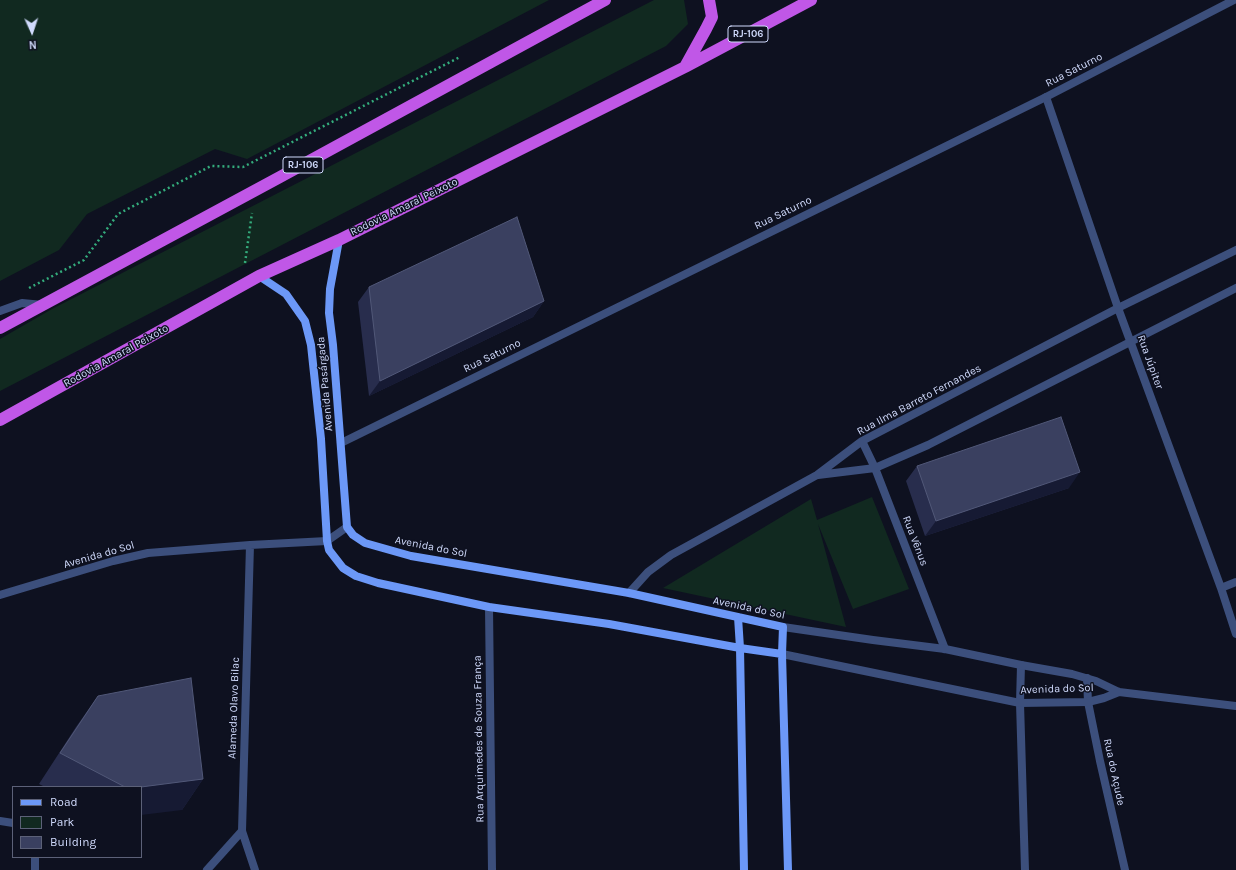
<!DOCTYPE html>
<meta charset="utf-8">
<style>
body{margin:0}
#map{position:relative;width:1236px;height:870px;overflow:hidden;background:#0e1120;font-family:Karla,sans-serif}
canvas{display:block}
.legend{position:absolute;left:12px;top:786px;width:130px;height:72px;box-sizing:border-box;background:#0e1120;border:1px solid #5c6178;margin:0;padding:5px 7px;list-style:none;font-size:12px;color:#d0dafc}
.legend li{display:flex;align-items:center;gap:8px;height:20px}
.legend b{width:20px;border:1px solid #5c6178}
.north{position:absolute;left:12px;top:12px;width:40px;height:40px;-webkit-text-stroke:3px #0e1120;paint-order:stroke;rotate:177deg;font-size:11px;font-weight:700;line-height:16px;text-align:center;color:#d0dafc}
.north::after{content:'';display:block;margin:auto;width:14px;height:18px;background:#d0dafc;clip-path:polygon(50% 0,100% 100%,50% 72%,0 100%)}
</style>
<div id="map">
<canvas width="1236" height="870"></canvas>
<ul class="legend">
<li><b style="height:5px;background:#6c98f7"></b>Road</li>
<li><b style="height:11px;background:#112920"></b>Park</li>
<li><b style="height:11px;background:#3a4060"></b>Building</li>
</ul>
<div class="north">N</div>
</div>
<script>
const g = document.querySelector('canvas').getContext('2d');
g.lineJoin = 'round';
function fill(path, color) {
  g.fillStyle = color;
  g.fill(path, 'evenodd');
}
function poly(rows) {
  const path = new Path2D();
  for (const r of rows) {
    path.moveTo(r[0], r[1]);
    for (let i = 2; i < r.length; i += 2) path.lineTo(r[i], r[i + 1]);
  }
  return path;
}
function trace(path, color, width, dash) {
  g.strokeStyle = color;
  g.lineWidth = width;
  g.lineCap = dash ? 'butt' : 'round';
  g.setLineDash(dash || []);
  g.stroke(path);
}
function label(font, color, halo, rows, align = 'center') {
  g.font = font + ' Karla,sans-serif';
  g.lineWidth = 3;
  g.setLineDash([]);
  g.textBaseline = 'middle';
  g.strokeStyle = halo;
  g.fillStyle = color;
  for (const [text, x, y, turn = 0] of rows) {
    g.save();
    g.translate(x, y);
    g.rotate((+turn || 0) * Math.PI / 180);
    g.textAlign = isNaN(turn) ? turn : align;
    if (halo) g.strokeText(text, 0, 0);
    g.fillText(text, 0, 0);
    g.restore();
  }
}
fill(poly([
 [0,0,549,0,247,159,215,149,87,214,59,250,0,281],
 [654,0,684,0,688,24,666,46,0,391,0,339,52,309],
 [872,497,909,589,853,609,818,524,846,627,663,588,811,499,817,520]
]), '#112920');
trace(poly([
 [245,263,252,213],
 [29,288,84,260,118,214,211,166,243,167,460,57]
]), '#34ac7c', 2.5, [2, 3]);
trace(poly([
 [1046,97,1118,308,1221,588,1236,634],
 [862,441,875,468,945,649],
 [818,475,875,468,928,445,1236,288],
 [250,545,242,831,255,870],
 [1221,588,1236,582],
 [629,593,648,572,671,555,817,475,862,441,1118,308,1236,250],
 [0,595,113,561,148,553,250,545,327,541,347,527],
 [489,607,492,870],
 [1021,665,1020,703,1025,870],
 [1087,678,1088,702,1100,761,1125,870],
 [0,821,13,823],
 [35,857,35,870],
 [207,870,242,831]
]), '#3c4f7c', 8);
trace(poly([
 [0,311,22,303,43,305],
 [341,443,1046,97,1234,0],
 [783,627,873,640,945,649,1021,665,1072,674,1096,681,1119,692,1236,706],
 [782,654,1020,703,1088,702,1104,698,1119,692]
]), '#3c4f7c', 8);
trace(poly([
 [339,240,330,289,329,313,333,345,347,527,353,535,365,543,411,556,629,593,783,627,782,654,788,870],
 [259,276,286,294,305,321,311,345,321,439,327,541,329,550,343,568,356,576,378,583,489,607,609,624,740,648,782,654],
 [738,617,740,648,744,870]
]), '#6c98f7', 8);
trace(poly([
 [685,67,706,29,712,17,709,0],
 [0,328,280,177,605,0],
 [0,420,259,276,339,240,685,67,811,0]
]), '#c057e7', 12);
fill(poly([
 [369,287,544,301,533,317,369,396,358,302],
 [917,466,1069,488,925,536,906,481],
 [98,696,203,779,182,810,141,787,45,787,39,784,76,727]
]), '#282d4d');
fill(poly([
 [544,301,533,317,369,396,380,381],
 [1080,472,1069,488,925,536,936,521],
 [203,779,182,810,141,815,141,787]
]), '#161a33');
const building = poly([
 [517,217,544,301,380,381,369,287,517,217],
 [1061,417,1080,472,936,521,917,466,1061,417],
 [191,678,203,779,141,787,125,787,60,753,98,696,191,678]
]);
fill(building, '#3a4060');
trace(building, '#515878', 1);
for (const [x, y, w] of [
 [748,34,40],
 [303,165,40]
]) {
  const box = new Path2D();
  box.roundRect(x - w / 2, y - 8, w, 16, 3);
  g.fillStyle = '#0e1120';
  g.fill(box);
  trace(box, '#d0dafc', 1);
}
label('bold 10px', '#d0dafc', null, [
 ["RJ-106",748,34],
 ["RJ-106",303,165]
]);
label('11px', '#d0dafc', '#0e1120', [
 ["Rua Saturno",1074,70,-27],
 ["Rodovia Amaral Peixoto",404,207,-26],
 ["Rua Saturno",783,213,-26],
 ["Rodovia Amaral Peixoto",116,356,-29],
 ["Rua Saturno",492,356,-26],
 ["Rua Júpiter",1150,362,70],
 ["Avenida Pasárgada",325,384,-95],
 ["Rua Ilma Barreto Fernandes",919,400,-28],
 ["Rua Vênus",915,541,69],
 ["Avenida do Sol",431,547,11],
 ["Avenida do Sol",99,555,-16],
 ["Avenida do Sol",749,608,12],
 ["Avenida do Sol",1057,689,-2],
 ["Alameda Olavo Bilac",234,708,-88],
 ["Rua Arquimedes de Souza França",479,739,-91],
 ["Rua do Açude",1114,772,78]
]);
</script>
